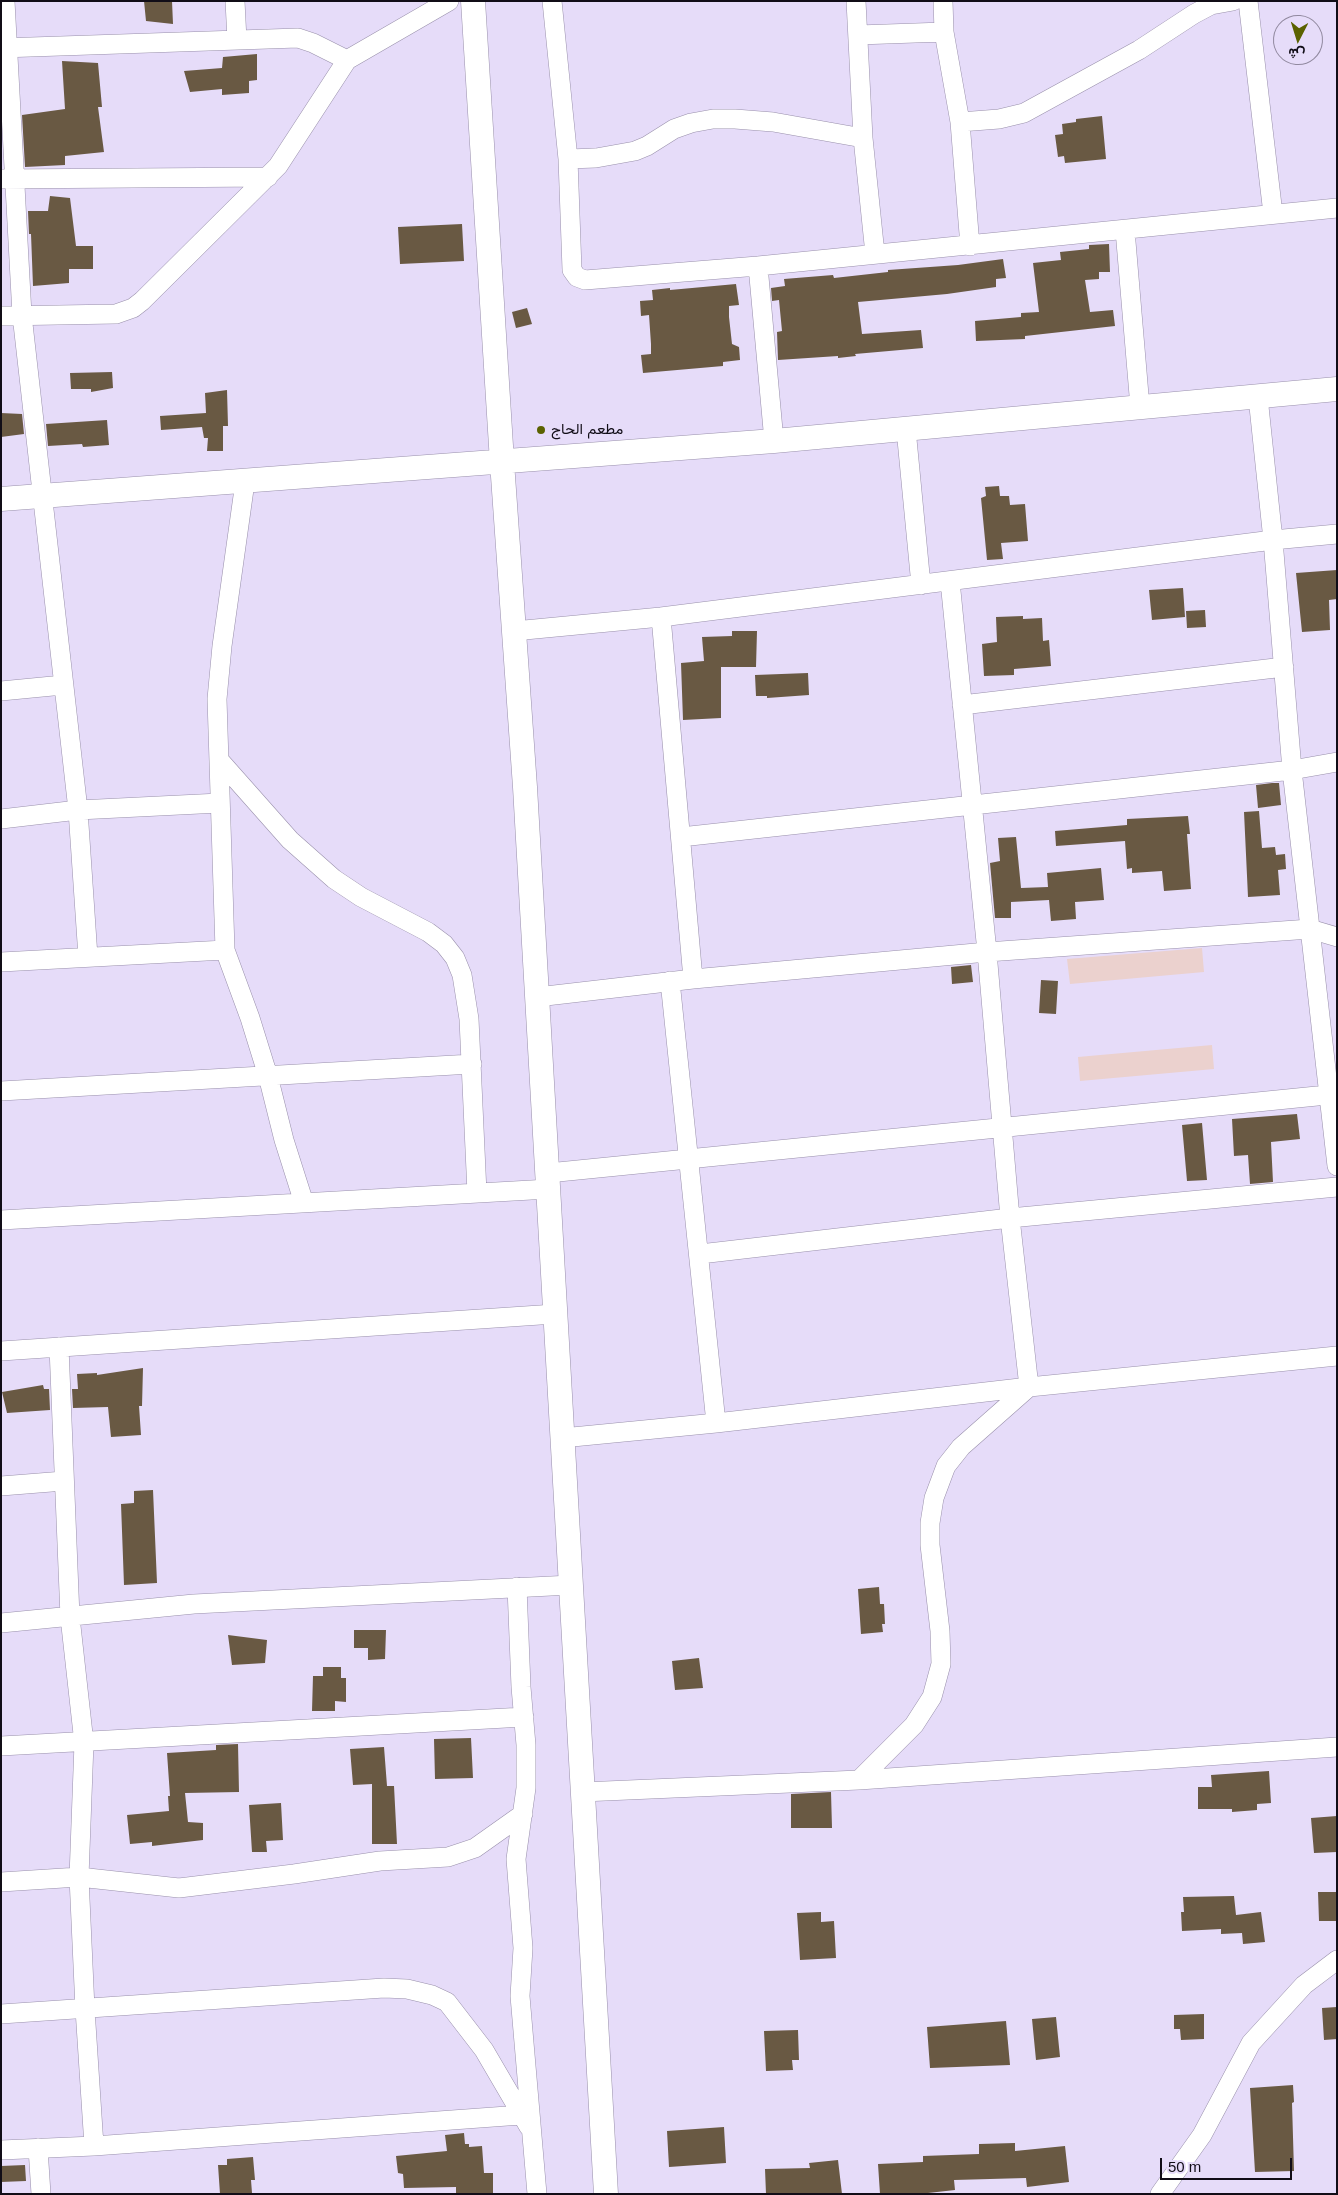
<!DOCTYPE html>
<meta charset="utf-8">
<style>
body{margin:0}
#map{position:relative;width:1338px;height:2195px;overflow:hidden;background:#e6dcf9;font-family:Helvetica,Vazirmatn,sans-serif}
canvas{display:block}
.frame{position:absolute;inset:0;border:2px solid #110d17;pointer-events:none}
.north{position:absolute;left:1273px;top:15px;width:50px;height:50px;box-sizing:border-box;background:#e6dcf9;border:1px solid #91899f;border-radius:50%;rotate:185deg;font-size:14px;font-weight:700;line-height:20px;text-align:center;color:#110d17}
.north::after{content:'';display:block;margin:auto;width:18px;height:22px;background:#5b6200;clip-path:polygon(50% 0,100% 100%,50% 72%,0 100%)}
.scale{position:absolute;left:1160px;top:2158px;width:132px;height:22px;box-sizing:border-box;border:2px solid #110d17;border-top:0;padding-left:6px;font-size:15px;line-height:18px;white-space:nowrap;color:#110d17;-webkit-text-stroke:4px #e6dcf9;paint-order:stroke}
</style>
<div id="map">
<canvas width="1338" height="2195"></canvas>
<div class="frame"></div>
<div class="north">ش</div>
<div class="scale">50 m</div>
</div>
<script>
const g = document.querySelector('canvas').getContext('2d');
g.lineJoin = 'round';
function fill(path, color) {
  g.fillStyle = color;
  g.fill(path, 'evenodd');
}
function poly(rows) {
  const path = new Path2D();
  for (const r of rows) {
    path.moveTo(r[0], r[1]);
    for (let i = 2; i < r.length; i += 2) path.lineTo(r[i], r[i + 1]);
  }
  return path;
}
function trace(path, color, width, dash) {
  g.strokeStyle = color;
  g.lineWidth = width;
  g.lineCap = dash ? 'butt' : 'round';
  g.setLineDash(dash || []);
  g.stroke(path);
}
function label(font, color, halo, rows, align = 'center') {
  g.font = font + ' Helvetica,Vazirmatn,sans-serif';
  g.lineWidth = 5;
  g.setLineDash([]);
  g.textBaseline = 'middle';
  g.strokeStyle = halo;
  g.fillStyle = color;
  for (const [text, x, y, turn = 0] of rows) {
    g.save();
    g.translate(x, y);
    g.rotate((+turn || 0) * Math.PI / 180);
    g.textAlign = isNaN(turn) ? turn : align;
    if (halo) g.strokeText(text, 0, 0);
    g.fillText(text, 0, 0);
    g.restore();
  }
}
fill(poly([
 [1202,948,1204,972,1070,984,1067,959],
 [1212,1045,1214,1069,1080,1081,1078,1057]
]), '#ebd1ce');
fill(poly([
 [144,1,172,1,173,24,146,21],
 [257,54,257,80,249,81,249,93,222,95,222,89,190,92,184,71,222,68,223,57],
 [62,61,98,63,102,107,98,107,104,152,65,156,65,165,25,167,22,115,65,109],
 [1102,116,1106,159,1065,163,1064,156,1058,157,1055,135,1063,134,1062,124,1076,122,1076,119],
 [50,196,70,198,76,246,93,246,93,269,69,269,69,283,33,286,31,234,29,234,28,211,48,211],
 [462,224,464,261,400,264,398,227],
 [1109,244,1110,272,1099,272,1099,279,1085,280,1090,312,1113,310,1115,326,1025,336,1025,339,976,341,975,321,1021,317,1021,313,1039,312,1033,263,1061,260,1060,252,1089,249,1089,245],
 [1003,259,1006,278,996,279,996,287,947,294,858,302,862,334,921,330,923,348,855,354,856,356,838,358,838,356,778,360,777,332,782,331,779,300,772,301,771,288,785,286,784,279,833,275,834,278,888,272,888,270,958,265],
 [736,284,739,305,729,306,729,317,732,344,739,347,740,360,723,362,723,366,643,373,641,355,651,354,651,344,649,315,641,316,640,301,653,300,652,290,670,288,670,290],
 [527,308,532,324,516,328,512,312],
 [112,372,113,388,91,392,91,389,71,389,70,373],
 [227,390,228,426,223,426,223,451,207,451,208,438,204,438,202,427,161,430,160,416,206,413,205,393],
 [1,413,22,414,24,434,1,437],
 [107,420,109,445,83,447,82,444,48,446,46,424],
 [999,486,1000,496,1009,496,1010,505,1025,504,1028,541,1001,543,1003,559,987,560,981,498,986,496,985,487],
 [1337,570,1337,599,1329,600,1330,630,1302,632,1296,573],
 [1183,588,1185,617,1152,620,1149,590],
 [1205,610,1206,627,1187,628,1186,611],
 [1023,616,1023,619,1042,618,1043,641,1049,640,1051,666,1014,669,1014,675,984,676,982,644,997,642,996,617],
 [732,631,757,631,756,667,721,667,721,718,683,720,681,663,704,661,702,637,732,636],
 [808,673,809,695,767,698,767,696,756,696,755,675],
 [1272,783,1279,783,1281,805,1258,808,1256,785],
 [1259,811,1262,848,1275,847,1276,855,1285,854,1286,869,1278,870,1280,895,1248,897,1244,812],
 [1188,816,1190,834,1187,834,1191,889,1164,891,1162,871,1132,873,1132,868,1127,869,1125,841,1056,846,1055,831,1127,825,1127,819],
 [1016,837,1021,888,1048,887,1047,873,1101,868,1104,900,1075,902,1076,919,1051,921,1049,900,1011,902,1011,918,995,918,990,863,1000,861,998,838],
 [971,965,973,982,952,984,951,967],
 [1041,980,1058,981,1056,1014,1039,1013],
 [1297,1114,1300,1139,1271,1142,1273,1182,1250,1184,1248,1155,1234,1156,1232,1119],
 [1202,1123,1207,1180,1187,1181,1182,1125],
 [143,1368,142,1406,139,1406,141,1435,111,1437,108,1407,73,1408,72,1389,78,1389,77,1374,97,1373,97,1375],
 [43,1385,44,1389,49,1389,50,1410,7,1413,2,1392],
 [153,1490,157,1583,124,1585,121,1504,134,1503,134,1491],
 [879,1587,880,1604,884,1604,885,1624,882,1624,883,1632,861,1634,858,1589],
 [354,1630,386,1630,385,1659,368,1660,368,1648,354,1648],
 [228,1635,267,1640,265,1663,232,1665],
 [699,1658,703,1688,675,1690,672,1661],
 [323,1667,341,1667,341,1678,346,1678,346,1702,335,1701,335,1711,312,1711,313,1676,323,1676],
 [471,1738,473,1778,435,1779,434,1739],
 [238,1744,239,1792,185,1793,188,1822,203,1823,203,1840,152,1846,152,1842,130,1844,127,1815,169,1811,168,1796,170,1796,167,1753,216,1750,216,1745],
 [384,1747,387,1786,394,1786,397,1844,372,1844,372,1784,353,1785,350,1749],
 [1269,1771,1271,1803,1257,1804,1257,1810,1232,1812,1232,1809,1198,1809,1198,1787,1212,1787,1211,1775],
 [831,1792,832,1828,791,1828,791,1794],
 [281,1803,283,1840,266,1841,267,1852,252,1852,249,1805],
 [1337,1816,1337,1852,1314,1853,1311,1818],
 [1318,1892,1337,1892,1337,1921,1319,1921],
 [1234,1896,1236,1915,1261,1912,1265,1942,1243,1944,1242,1933,1221,1934,1221,1929,1182,1931,1181,1912,1184,1912,1183,1897],
 [821,1912,821,1922,834,1921,836,1958,800,1960,797,1913],
 [1337,2007,1337,2039,1324,2040,1322,2008],
 [1204,2014,1204,2039,1181,2040,1180,2029,1174,2029,1174,2015],
 [1056,2017,1060,2057,1036,2060,1032,2019],
 [1006,2021,1010,2065,930,2068,927,2027],
 [798,2030,799,2060,792,2060,793,2070,766,2071,764,2031],
 [1293,2085,1294,2102,1292,2103,1294,2171,1255,2172,1250,2088],
 [724,2127,726,2163,669,2167,667,2131],
 [464,2133,465,2144,469,2144,469,2147,482,2146,484,2173,493,2173,493,2194,456,2194,456,2187,404,2188,403,2174,398,2173,396,2156,447,2151,445,2135],
 [1015,2143,1015,2151,1065,2146,1069,2182,1027,2187,1026,2178,954,2180,955,2190,919,2194,880,2194,878,2164,923,2162,923,2156,979,2154,979,2144],
 [253,2157,255,2180,251,2180,252,2193,220,2194,218,2165,227,2165,227,2159],
 [838,2160,842,2194,766,2194,765,2169,810,2168,809,2163],
 [25,2165,26,2181,1,2182,1,2166]
]), '#695943');
const minor = poly([
 [235,1,237,40],
 [552,1,568,159,572,270,577,277,585,280,758,266,1337,208],
 [856,1,863,138,875,254],
 [943,1,944,32,960,122,970,246],
 [1248,1,1273,214],
 [858,35,944,32],
 [1,48,298,38,313,43,347,60],
 [960,122,999,119,1024,113,1139,50,1194,14,1211,5,1233,1],
 [568,159,596,158,635,151,647,146,674,129,691,123,713,119,735,119,773,122,863,138],
 [1,179,268,177],
 [1125,230,1140,407],
 [758,266,774,441],
 [1,316,116,314,133,308,142,301,278,166,347,60,449,1],
 [1258,397,1273,540,1292,770,1337,1166],
 [906,429,921,585],
 [245,482,222,646,217,699,225,950,250,1018,268,1076,284,1140,304,1203],
 [661,617,693,979],
 [514,631,661,617,1273,540,1337,534],
 [1,691,63,685],
 [962,705,1284,667],
 [220,761,290,840,334,879,361,897,428,932,444,944,455,958,462,975,469,1019,477,1193],
 [1,819,78,810,22,315,5,1],
 [681,837,1292,770,1337,762],
 [88,957,78,810,220,803],
 [1,962,225,950],
 [670,981,716,1423],
 [537,997,693,979,987,952,1310,929,1337,937],
 [1,1091,472,1064],
 [548,1173,1327,1095],
 [1,1220,549,1189],
 [700,1254,1010,1218,1337,1187],
 [59,1347,70,1617,84,1743,79,1877,85,2009,94,2146],
 [1,1351,555,1314],
 [562,1438,716,1423,1029,1387,1337,1356],
 [1,1486,64,1481],
 [517,1587,521,1687,526,1745,526,1788,516,1859,523,1948,520,1996,537,2194],
 [1,1623,194,1604,571,1585],
 [1,1746,524,1717],
 [859,1780,914,1725,932,1697,941,1664,940,1631,930,1545,930,1523,934,1498,946,1466,961,1447,1029,1387,1010,1218,987,952,950,581],
 [582,1792,859,1780,1337,1747],
 [1,1882,79,1877,179,1888,294,1874,380,1861,448,1857,475,1848,523,1814],
 [1,2014,384,1988,407,1989,432,1995,447,2002,484,2050,529,2127],
 [38,2148,41,2194],
 [1,2150,94,2146,521,2115],
 [1160,2194,1202,2135,1251,2043,1304,1985,1337,1960]
]);
const tertiary = poly([
 [473,1,502,462,525,787,606,2194],
 [1,499,774,441,1337,389]
]);
trace(minor, '#9990ab', 20);
trace(tertiary, '#9990ab', 25);
trace(minor, '#fff', 19);
trace(tertiary, '#fff', 24);
for (const [x, y, r, color] of [
 [541,430,5,"#5b6200"]
]) {
  const dot = new Path2D();
  dot.arc(x, y, r, 0, 2 * Math.PI);
  g.fillStyle = color;
  g.fill(dot);
  trace(dot, '#e6dcf9', 2);
}
label('15px', '#110d17', '#e6dcf9', [
 ["مطعم الحاج",551,430]
], 'left');
</script>
